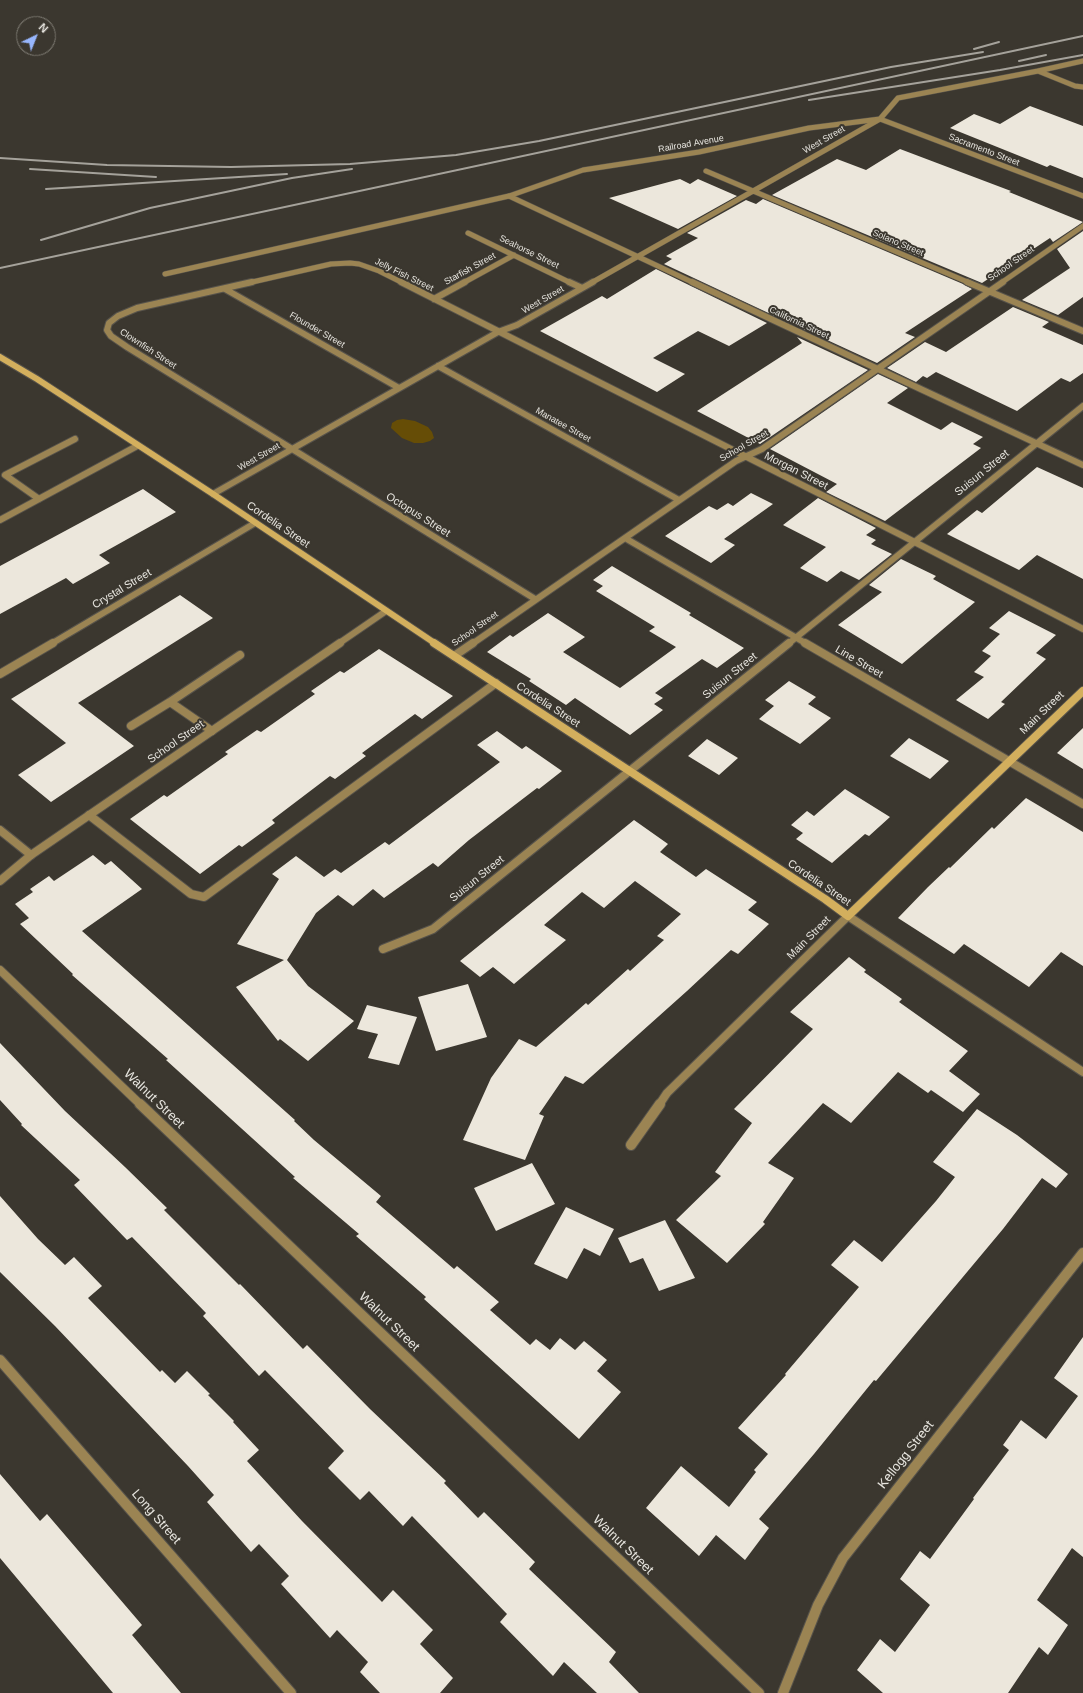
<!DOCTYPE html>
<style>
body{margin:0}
#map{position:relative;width:1083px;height:1693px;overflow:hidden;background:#3b372f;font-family:Helvetica,sans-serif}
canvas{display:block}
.north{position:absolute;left:16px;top:16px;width:40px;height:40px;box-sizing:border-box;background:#3b372f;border:1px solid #807d75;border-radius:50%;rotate:43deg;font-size:11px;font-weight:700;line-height:16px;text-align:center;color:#e7e5df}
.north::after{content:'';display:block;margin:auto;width:14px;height:18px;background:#97b6fd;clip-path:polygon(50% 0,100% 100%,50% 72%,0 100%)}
</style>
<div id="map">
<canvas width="1083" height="1693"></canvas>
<div class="north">N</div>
</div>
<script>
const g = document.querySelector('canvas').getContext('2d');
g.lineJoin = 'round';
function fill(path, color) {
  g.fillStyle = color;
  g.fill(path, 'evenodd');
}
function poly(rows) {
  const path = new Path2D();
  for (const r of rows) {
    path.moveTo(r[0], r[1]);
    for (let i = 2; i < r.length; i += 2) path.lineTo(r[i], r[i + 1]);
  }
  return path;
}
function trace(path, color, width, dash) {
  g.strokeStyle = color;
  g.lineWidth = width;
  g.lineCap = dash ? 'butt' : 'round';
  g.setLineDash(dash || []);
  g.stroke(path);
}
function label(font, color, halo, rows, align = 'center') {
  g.font = font + ' Helvetica,sans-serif';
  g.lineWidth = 4;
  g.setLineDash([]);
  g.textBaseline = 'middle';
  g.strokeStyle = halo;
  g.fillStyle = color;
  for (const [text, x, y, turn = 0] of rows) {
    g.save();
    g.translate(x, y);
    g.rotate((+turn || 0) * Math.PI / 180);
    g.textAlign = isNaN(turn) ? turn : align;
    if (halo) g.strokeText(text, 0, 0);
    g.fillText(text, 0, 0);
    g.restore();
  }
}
fill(poly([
 [403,419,415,421,428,427,432,432,434,438,430,441,423,443,414,443,402,438,391,428,392,423,397,420]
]), '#664d06');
fill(poly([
 [1030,106,1083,126,1083,178,1050,165,1047,167,950,128,974,114,1000,124],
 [900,149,1011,191,1009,192,1083,222,1053,242,1050,238,982,283,772,195,837,159,866,170],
 [680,179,690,184,698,179,737,196,678,229,609,198],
 [763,199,963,284,972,289,905,333,915,337,877,363,788,322,782,313,777,317,664,264,672,259,666,256,698,238,687,233,746,200,756,204],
 [1083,231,1083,297,1058,315,1022,300,1070,268,1057,249],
 [656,269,767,323,729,346,698,331,653,358,685,374,657,392,540,331,602,296,607,299],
 [1013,307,1049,322,1042,327,1083,345,1083,373,1070,382,1061,378,1017,411,936,372,927,378,923,376,916,382,887,368,925,342,946,352],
 [797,337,868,370,760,444,697,411,802,343],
 [878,374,908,388,887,403,941,430,952,422,983,437,973,444,981,448,885,521,826,492,837,484,770,449],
 [1037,467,1083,488,1083,579,1037,555,1019,570,947,534,977,510,982,513],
 [143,489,176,512,99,555,110,563,73,584,66,578,0,614,0,566],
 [751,493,773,504,724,539,735,545,711,563,665,536,709,506,717,510,728,503,733,506],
 [818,498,876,528,866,535,876,540,871,544,892,554,859,580,841,571,827,582,800,568,826,547,783,525],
 [901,559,936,576,933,579,975,602,902,664,838,625,882,592,869,585],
 [612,566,691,613,689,615,744,648,717,668,702,659,655,693,663,698,654,704,663,710,630,735,575,698,566,705,529,681,531,679,487,652,510,635,513,637,548,613,585,637,563,652,620,688,676,647,649,631,655,627,596,591,603,586,593,580],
 [180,595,213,618,78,703,134,746,51,802,18,775,66,743,11,699],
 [1009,611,1056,635,1036,653,1046,659,1001,702,1005,704,988,719,956,700,984,677,974,672,991,656,982,651,1000,634,989,628],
 [379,649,453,696,422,719,415,714,362,753,366,756,335,779,330,776,272,820,275,823,242,847,239,845,200,874,130,819,164,795,167,797,228,754,225,752,257,730,261,732,315,694,311,691,340,671,344,673],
 [789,681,816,697,808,704,831,718,800,744,759,719,774,706,765,700],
 [1083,728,1083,769,1057,753],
 [497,731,522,749,526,746,562,771,539,789,537,788,469,840,438,867,433,863,384,898,373,889,353,906,338,895,316,913,287,960,308,986,354,1021,308,1061,280,1039,278,1041,236,987,284,960,237,944,279,879,272,874,296,856,324,877,335,869,341,873,385,842,389,845,500,762,477,745],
 [909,738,949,761,930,779,890,756],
 [707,739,738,758,719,775,688,756],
 [845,789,890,817,869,836,865,834,832,863,796,839,803,833,791,825,807,811,814,816],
 [1026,798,1083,832,1083,966,1061,952,1029,987,964,944,954,954,898,918,928,887,949,867,950,868,992,827,994,829],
 [634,820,668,844,660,852,696,877,706,869,757,902,748,910,769,924,738,954,731,950,687,991,583,1084,565,1076,539,1114,544,1116,525,1160,463,1140,491,1078,519,1039,536,1047,586,1003,588,1005,628,969,630,971,664,940,657,936,681,914,635,881,604,908,582,892,544,925,566,940,514,984,493,967,480,977,460,961],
 [93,855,105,865,111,861,142,889,82,931,295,1120,294,1121,314,1140,381,1196,376,1202,454,1269,457,1266,499,1302,490,1310,530,1345,536,1339,550,1350,560,1338,575,1350,584,1341,607,1360,597,1371,621,1392,579,1439,424,1299,426,1297,356,1236,359,1234,293,1178,295,1177,166,1060,168,1059,72,975,73,974,20,924,29,918,15,904,33,892,30,889,49,876,54,881],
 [849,957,866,970,864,972,902,999,899,1002,968,1051,949,1071,980,1094,963,1112,931,1090,928,1093,898,1072,851,1123,823,1103,768,1163,794,1178,763,1222,765,1224,727,1263,676,1220,721,1176,715,1172,752,1123,734,1109,813,1029,790,1012],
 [468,984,487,1037,436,1051,418,997],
 [367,1005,417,1017,399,1065,368,1058,378,1034,357,1029],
 [0,1043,65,1111,125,1167,167,1208,164,1210,239,1285,240,1284,303,1349,307,1345,370,1409,446,1481,444,1483,478,1518,484,1512,535,1562,529,1569,616,1652,609,1662,639,1693,597,1693,564,1662,553,1676,500,1622,507,1614,412,1516,403,1526,369,1491,360,1500,328,1468,344,1451,265,1370,259,1376,203,1316,206,1313,132,1237,127,1240,74,1185,80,1180,21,1125,22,1124,0,1100],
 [977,1109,1017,1135,1068,1174,1056,1188,1042,1178,1003,1229,876,1381,874,1380,814,1454,759,1519,769,1528,745,1560,716,1535,699,1556,646,1508,681,1466,729,1507,756,1472,754,1470,768,1454,738,1428,786,1375,785,1374,859,1287,831,1265,854,1240,882,1262,936,1201,955,1177,933,1162],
 [532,1163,555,1204,496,1231,474,1188],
 [0,1196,38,1239,65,1265,74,1257,102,1286,88,1298,160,1372,162,1370,175,1383,187,1371,210,1394,208,1395,234,1421,233,1422,259,1450,247,1461,302,1521,382,1602,393,1590,433,1630,420,1644,453,1678,440,1693,380,1693,360,1672,368,1662,337,1630,330,1638,281,1584,289,1576,259,1544,251,1552,207,1502,214,1495,188,1466,55,1326,0,1272],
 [566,1207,614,1229,600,1256,584,1248,567,1279,534,1264],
 [665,1220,695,1278,659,1291,643,1258,630,1263,618,1238],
 [1083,1337,1083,1557,1072,1548,1037,1600,1068,1625,1048,1655,1039,1647,1008,1693,883,1693,857,1670,880,1639,895,1652,930,1605,900,1579,920,1551,930,1559,974,1499,973,1498,1009,1450,1003,1445,1021,1420,1046,1439,1078,1396,1054,1378],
 [0,1474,40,1521,47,1514,142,1625,132,1635,181,1693,113,1693,0,1558]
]), '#ece7dc');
const serviceFar2 = poly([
 [1038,71,1083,61],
 [165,274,509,196,583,170,699,152,809,128,880,119,898,98,1038,71,1075,86,1083,87]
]);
const serviceFar1 = poly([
 [39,499,5,475,75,439],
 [0,520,137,446],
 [51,644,255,523]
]);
const service = poly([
 [0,674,53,643],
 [170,702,240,655],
 [131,726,170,702,212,731],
 [89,815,191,894,204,897,496,683],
 [0,830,31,855]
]);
const minorFar3 = poly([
 [706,171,970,283],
 [509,196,694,283],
 [468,233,571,283],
 [248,283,331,264,350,263,359,264,379,271,403,283],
 [463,283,514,255],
 [591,283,880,119,1083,196],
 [1001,283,1083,226]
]);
const minorFar2 = poly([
 [252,282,137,308,118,316,109,323,107,330,111,336,127,347,535,599],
 [401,282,901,535,1083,629],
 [569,282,582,288],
 [692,282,1083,465],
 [967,282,1083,331],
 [225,289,399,388],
 [434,299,465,282],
 [438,366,679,500],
 [213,494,498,332,517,325,593,282],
 [625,538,807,644],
 [472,644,736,461,762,449,1003,282],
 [788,644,1083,406]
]);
const minorFar1 = poly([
 [805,643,1083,804],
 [454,656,473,643],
 [383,949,433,929,789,643],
 [0,970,141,1105],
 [659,1105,667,1093,848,916,1083,1072]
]);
const minor = poly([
 [140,1104,759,1693],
 [631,1145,660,1104],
 [0,1360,291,1693],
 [783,1693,818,1605,843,1558,1083,1253]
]);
const tertiaryFar1 = poly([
 [338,644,386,611]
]);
const tertiary = poly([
 [0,881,31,855,340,643]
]);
const secondaryFar1 = poly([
 [0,357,37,379,213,494,436,644]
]);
const secondary = poly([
 [434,643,825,899,848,916,1083,691]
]);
trace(serviceFar2, '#57534b', 6);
trace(serviceFar1, '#57534b', 8);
trace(service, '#57534b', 10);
trace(minorFar3, '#57534b', 6);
trace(minorFar2, '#57534b', 8);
trace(minorFar1, '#57534b', 10);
trace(minor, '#57534b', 12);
trace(tertiaryFar1, '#57534b', 8);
trace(tertiary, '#57534b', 10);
trace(secondaryFar1, '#57534b', 8);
trace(secondary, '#57534b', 10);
trace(serviceFar2, '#9b8453', 5);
trace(serviceFar1, '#9b8453', 6);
trace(service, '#9b8453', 8);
trace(minorFar3, '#9b8453', 5);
trace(minorFar2, '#9b8453', 6);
trace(minorFar1, '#9b8453', 8);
trace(minor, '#9b8453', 10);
trace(tertiaryFar1, '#9b8453', 6);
trace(tertiary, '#9b8453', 8);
trace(secondaryFar1, '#d3af5d', 6);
trace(secondary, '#d3af5d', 8);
trace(poly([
 [974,49,999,42],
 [1019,61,1046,55],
 [809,100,1000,70,1083,55],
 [0,158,107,165,231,167,350,164,456,155,539,141,891,67,983,52],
 [30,169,156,177],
 [46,189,287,174],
 [41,240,150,208,292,178,352,169],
 [0,268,1083,36]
]), '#a5a29b', 2);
label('9px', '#e7e5df', '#3b372f', [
 ["West Street",824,140,-30],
 ["Railroad Avenue",691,144,-10],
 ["Sacramento Street",984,150,21],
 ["Solano Street",898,243,23],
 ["Seahorse Street",529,252,26],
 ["School Street",1011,264,-35],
 ["Starfish Street",470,269,-29],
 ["Jelly Fish Street",404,275,26],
 ["West Street",543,300,-30],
 ["California Street",799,323,25],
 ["Flounder Street",317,330,30],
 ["Clownfish Street",148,349,33],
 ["Manatee Street",563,425,29],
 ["School Street",744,446,-30],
 ["West Street",259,457,-30],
 ["School Street",475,629,-35]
]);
label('11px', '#e7e5df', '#3b372f', [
 ["Morgan Street",796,471,27],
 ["Suisun Street",982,473,-39],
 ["Octopus Street",418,515,32],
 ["Cordelia Street",278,525,34],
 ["Crystal Street",122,589,-31],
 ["Line Street",859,662,30],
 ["Suisun Street",730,676,-39],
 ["Cordelia Street",548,705,33],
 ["Main Street",1042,713,-44],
 ["School Street",176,742,-35],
 ["Suisun Street",477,879,-39],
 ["Cordelia Street",819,883,34],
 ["Main Street",809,938,-45]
]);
label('13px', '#e7e5df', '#3b372f', [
 ["Walnut Street",154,1099,44],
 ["Walnut Street",389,1322,44],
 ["Kellogg Street",906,1455,-52],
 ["Long Street",156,1517,49],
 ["Walnut Street",623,1545,44]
]);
</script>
